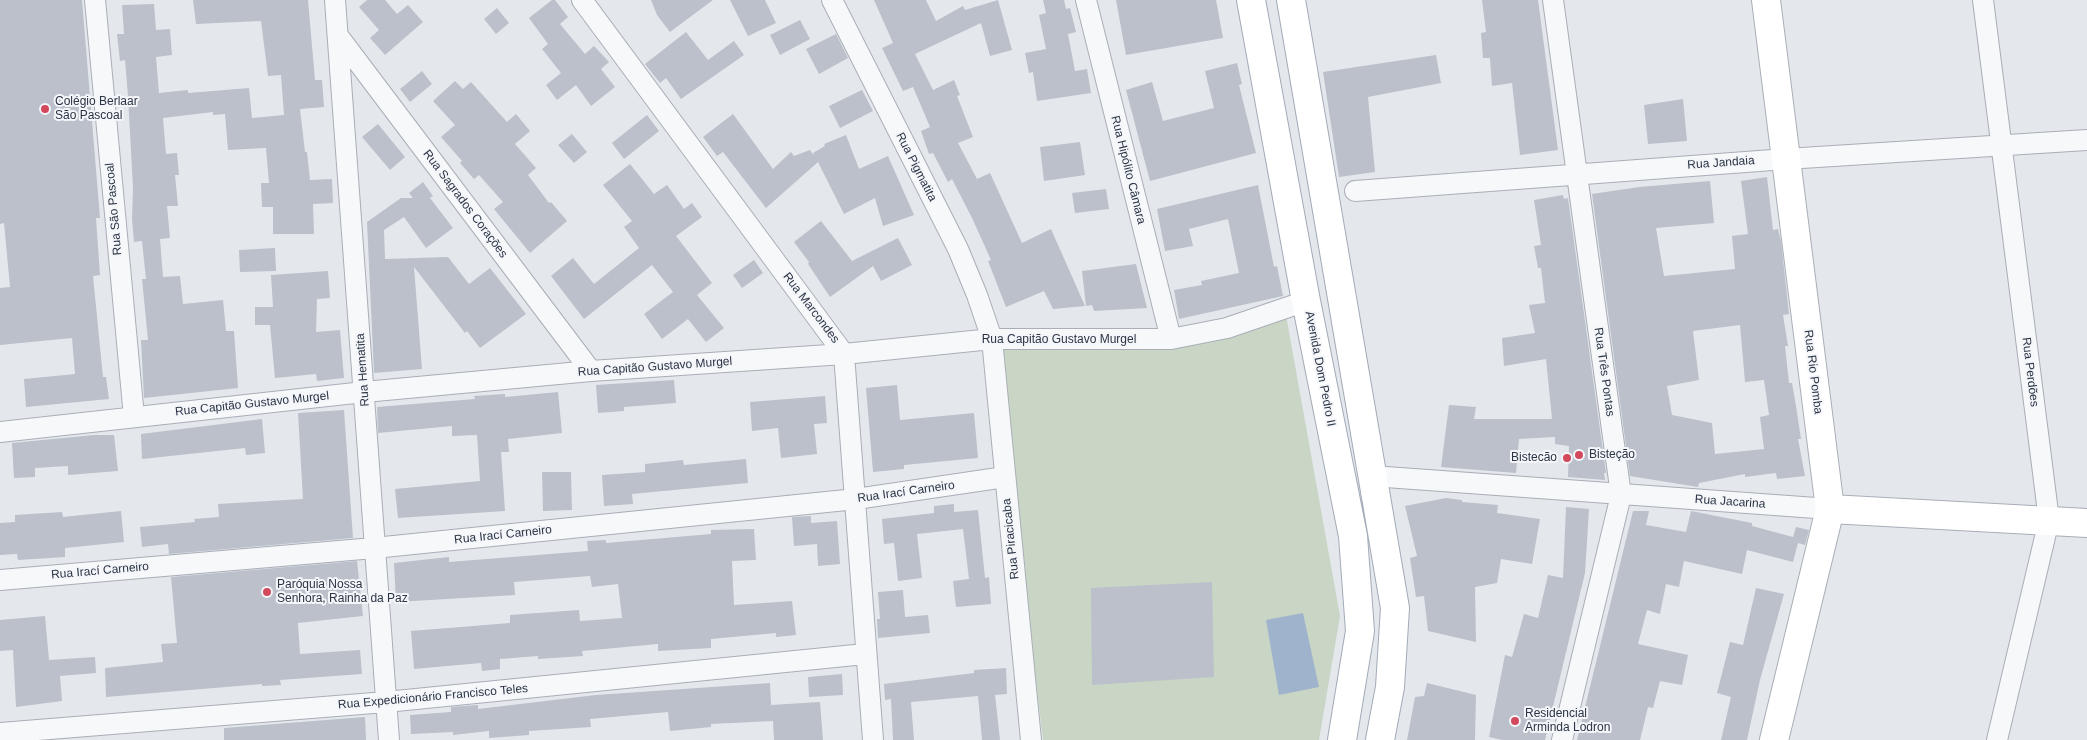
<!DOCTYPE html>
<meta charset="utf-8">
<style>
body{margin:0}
canvas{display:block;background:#e4e7ec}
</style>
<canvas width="2087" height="740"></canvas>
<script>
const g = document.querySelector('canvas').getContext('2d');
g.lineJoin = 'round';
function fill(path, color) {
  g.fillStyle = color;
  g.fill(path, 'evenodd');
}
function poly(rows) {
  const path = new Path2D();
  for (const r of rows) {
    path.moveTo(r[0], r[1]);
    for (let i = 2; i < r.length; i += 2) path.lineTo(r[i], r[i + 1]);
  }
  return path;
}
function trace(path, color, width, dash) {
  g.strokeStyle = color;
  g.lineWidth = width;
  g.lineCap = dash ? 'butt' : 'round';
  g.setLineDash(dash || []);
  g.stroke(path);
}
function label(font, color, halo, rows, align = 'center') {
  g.font = font + ' Helvetica,sans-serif';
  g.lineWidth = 4;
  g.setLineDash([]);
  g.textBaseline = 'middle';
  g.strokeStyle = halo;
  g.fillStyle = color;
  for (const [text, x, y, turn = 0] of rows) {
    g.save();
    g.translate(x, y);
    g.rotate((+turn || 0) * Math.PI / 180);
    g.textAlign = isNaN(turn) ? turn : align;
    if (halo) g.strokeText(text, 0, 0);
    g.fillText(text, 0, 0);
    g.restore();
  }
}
fill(poly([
 [1286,315,1340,616,1319,740,1043,740,995,341,1182,345]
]), '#c9d6c5');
fill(poly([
 [1303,613,1319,687,1279,695,1266,620]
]), '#9fb4cc');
fill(poly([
 [0,0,82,0,100,218,96,218,100,275,93,276,103,377,106,377,109,399,26,407,24,379,75,374,72,338,0,345,0,288,10,287,4,223,0,224],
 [193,0,308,0,315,80,322,80,324,107,300,109,305,152,307,152,310,180,332,179,333,203,313,204,314,234,273,234,273,207,262,207,261,183,269,183,266,148,228,150,225,114,213,115,213,112,163,118,166,154,177,153,179,175,175,175,178,206,167,206,170,238,160,239,163,277,180,276,183,304,223,300,226,331,234,331,238,388,144,398,141,340,148,340,142,279,146,279,142,241,134,242,132,219,133,188,128,96,125,60,120,61,117,34,124,34,122,5,154,4,156,30,170,29,172,55,156,57,159,93,188,90,188,93,249,88,252,118,284,115,281,75,268,76,261,21,196,24],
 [367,0,385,0,397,14,408,5,423,22,385,55,370,38,379,30,359,7],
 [552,0,555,0,568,17,560,24,585,54,594,46,609,62,601,69,615,87,591,106,576,85,557,100,546,85,561,73,542,49,548,44,529,18],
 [651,0,713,0,670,32,657,15],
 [730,0,765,0,776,23,748,36],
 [874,0,926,0,936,21,963,6,965,10,998,0,1012,50,990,56,981,23,915,54,933,90,954,80,960,95,957,96,973,137,958,143,977,179,990,173,1022,243,1051,229,1085,306,1053,309,1044,291,1006,307,988,261,991,260,972,218,952,179,948,182,933,153,929,154,921,131,930,127,913,87,903,91,882,48,893,43],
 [1043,0,1064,0,1066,9,1070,8,1076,32,1068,34,1075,71,1087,69,1091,93,1037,101,1033,72,1029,73,1025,53,1046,49,1039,15,1046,13],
 [1116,0,1216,0,1223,38,1126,55],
 [1482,0,1538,0,1558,150,1520,155,1512,83,1492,86,1490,58,1483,58,1481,33,1486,32],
 [497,8,509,23,496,34,484,19],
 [800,20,810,39,780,55,770,35],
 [686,32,708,60,734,41,744,55,681,99,666,78,660,83,645,64],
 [836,34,848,58,819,74,806,49],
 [1436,55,1441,83,1368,97,1375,172,1339,177,1323,72],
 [1237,63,1242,84,1239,85,1256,153,1150,181,1126,90,1152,82,1163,121,1214,108,1205,71],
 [422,71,432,84,410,102,400,89],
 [455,81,463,89,471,82,507,122,516,114,530,131,515,144,536,168,528,175,549,203,551,202,567,221,530,253,494,209,503,202,479,175,474,179,460,163,462,161,441,137,455,125,433,101],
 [862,90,873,111,840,128,829,106],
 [1683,99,1687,141,1648,144,1644,105],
 [733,114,773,169,791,152,794,156,810,150,814,156,813,153,825,146,824,144,846,135,859,169,888,156,914,215,883,226,875,198,844,214,818,162,766,208,723,152,717,156,703,137],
 [647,115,659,131,624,159,612,143],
 [378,124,405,157,390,170,362,137],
 [572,134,587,152,574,163,558,145],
 [1080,142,1085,175,1044,181,1040,147],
 [630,164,654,194,667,185,684,209,692,203,702,217,676,236,712,283,697,295,724,328,706,342,688,319,662,339,644,314,673,292,652,265,584,319,551,276,573,258,594,284,639,248,624,227,632,221,603,185],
 [1767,177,1773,230,1778,229,1781,241,1789,314,1783,315,1788,346,1785,346,1789,383,1792,383,1796,406,1801,439,1798,439,1805,476,1777,479,1776,473,1745,477,1745,474,1699,483,1698,487,1630,476,1592,194,1639,187,1710,181,1714,223,1656,228,1664,276,1735,269,1732,236,1748,234,1741,181],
 [1740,325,1745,382,1764,380,1769,415,1760,417,1764,449,1715,454,1712,423,1672,415,1667,386,1699,380,1693,331],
 [423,182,433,196,430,198,453,228,426,248,404,217,384,230,385,259,448,257,469,284,490,268,526,314,480,348,467,331,465,333,414,267,422,369,374,373,367,222,401,198,413,198,409,193],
 [1258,185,1274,267,1277,266,1283,296,1179,319,1174,290,1202,285,1201,281,1239,273,1228,219,1189,229,1193,246,1165,251,1157,209],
 [1106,189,1109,209,1075,213,1072,193],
 [1563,195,1564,199,1568,198,1606,473,1604,473,1605,480,1568,477,1569,446,1555,444,1555,437,1519,439,1516,473,1441,467,1449,405,1476,407,1474,419,1552,419,1546,359,1504,366,1502,338,1535,333,1529,305,1545,303,1541,268,1538,268,1534,246,1541,245,1534,200],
 [821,221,852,261,898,238,912,265,881,281,873,266,830,297,808,264,809,262,794,242],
 [275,248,276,271,240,272,239,250],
 [754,260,763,273,742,288,733,275],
 [1136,264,1147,308,1094,311,1092,305,1086,306,1082,271],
 [328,271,330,298,317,299,316,332,340,330,344,378,317,381,316,374,275,378,270,325,255,325,255,307,273,307,271,275],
 [674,380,676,403,624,407,624,411,598,413,596,385],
 [897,385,900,420,974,413,978,458,904,465,904,469,873,472,866,388],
 [558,392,562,433,508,439,509,452,501,452,505,511,398,518,395,489,480,481,477,435,452,436,452,426,378,433,377,407,475,399,474,396,505,394,505,397],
 [825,396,827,423,814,424,817,454,781,458,778,428,752,431,750,402],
 [344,410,353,538,169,554,168,544,142,547,140,527,195,522,194,519,219,517,218,504,303,499,298,413],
 [262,419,265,453,246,455,245,448,142,459,141,434],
 [94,435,114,435,118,471,68,475,68,466,35,468,35,477,14,478,12,443],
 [746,459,748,483,632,494,633,504,604,506,602,475,645,472,645,464,683,460,684,465],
 [542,472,571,472,572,510,543,511],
 [1446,498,1462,500,1462,502,1498,505,1497,513,1540,519,1532,564,1501,559,1497,583,1475,587,1476,642,1428,631,1424,596,1416,597,1410,558,1417,556,1405,506],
 [954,504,954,512,978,510,985,578,989,577,991,604,956,607,953,581,969,579,963,529,917,534,922,578,898,581,894,543,884,544,882,519,934,513,934,506],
 [1566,507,1589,509,1585,573,1545,740,1502,740,1489,737,1505,655,1512,657,1524,614,1538,618,1548,575,1563,578],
 [121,511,124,542,65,548,65,557,18,560,17,554,0,555,0,523,15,522,15,515,62,512,63,517],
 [1633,511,1649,511,1646,525,1686,532,1691,511,1752,523,1752,526,1793,537,1796,527,1809,530,1805,545,1798,543,1793,562,1747,550,1742,574,1684,561,1679,587,1666,584,1660,614,1647,610,1638,644,1688,655,1682,685,1660,681,1653,708,1648,707,1640,740,1577,740],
 [811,516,811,523,837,521,840,564,818,566,817,544,794,546,792,517],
 [754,529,756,560,732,561,734,605,792,601,796,635,776,637,776,633,711,639,711,648,658,651,658,644,582,651,583,656,538,659,538,656,500,659,500,669,482,671,481,663,414,669,411,631,510,623,510,615,579,610,580,621,622,618,618,584,592,587,590,576,514,582,515,595,396,602,394,563,449,557,449,562,588,551,587,541,606,540,606,543,711,534,711,530],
 [357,561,363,616,298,623,300,654,360,650,362,674,280,680,281,685,262,686,262,684,106,697,105,668,163,662,161,644,177,643,171,577],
 [1212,582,1214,677,1092,685,1091,588],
 [1756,588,1784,594,1760,680,1747,740,1721,740,1731,697,1717,693,1730,642,1743,645],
 [903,590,905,617,928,615,930,633,878,638,877,619,880,619,878,592],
 [45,616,49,660,95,657,96,673,60,676,62,701,16,707,13,650,0,651,0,620],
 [1006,668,1007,694,995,695,1000,740,982,740,978,696,911,702,914,740,893,740,891,699,885,700,884,684,974,673,974,670],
 [842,674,843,695,809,697,808,677],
 [770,683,771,705,820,702,823,740,774,740,773,721,711,724,711,727,670,731,668,712,590,719,591,727,529,731,529,735,489,738,489,731,453,735,453,732,411,734,410,715,451,712,451,707,478,705,478,709,596,695],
 [1427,683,1476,695,1475,740,1407,740,1415,697,1424,696],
 [365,717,366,740,224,740,224,728]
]), '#bbc0ca');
const street = poly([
 [95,0,134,417],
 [335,0,389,740],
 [582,0,844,354,873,740],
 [832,0,958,249,977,295,992,339,1031,740],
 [1086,0,1171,339],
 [1553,0,1621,495,1562,740],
 [1983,0,2049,520,1997,740],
 [339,37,591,371],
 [1355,191,1786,159,2087,140],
 [0,432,364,392,591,371,844,354,992,339,1171,339,1227,328,1306,301],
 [1372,476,1830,509],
 [0,580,374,548,856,499,1005,477],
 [0,733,386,702,865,654]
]);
const secondary = poly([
 [1766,0,1830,509,1774,740],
 [1830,509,2087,523]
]);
const primary = poly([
 [1251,0,1306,301,1353,536,1360,631,1342,740],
 [1291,0,1395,608,1390,687,1380,740]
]);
trace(street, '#a9aeb7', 22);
trace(secondary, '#a9aeb7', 30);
trace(primary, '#a3abb8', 30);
trace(street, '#f7f8fa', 20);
trace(secondary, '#fff', 28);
trace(primary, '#fff', 28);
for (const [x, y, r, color] of [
 [45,109,5,"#d1495b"],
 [1579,455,5,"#d1495b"],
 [1567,458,5,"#d1495b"],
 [267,592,5,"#d1495b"],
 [1515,721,5,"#d1495b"]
]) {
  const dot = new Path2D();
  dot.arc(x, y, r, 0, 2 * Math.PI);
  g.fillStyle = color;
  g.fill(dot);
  trace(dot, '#f4f6f9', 2);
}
label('12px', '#2b3445', '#f4f6f9', [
 ["Colégio Berlaar",55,102],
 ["São Pascoal",55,116],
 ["Bisteção",1589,455],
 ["Bistecão",1557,458,"right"],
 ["Paróquia Nossa",277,585],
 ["Senhora, Rainha da Paz",277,599],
 ["Residencial",1525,714],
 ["Arminda Lodron",1525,728]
], 'left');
label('12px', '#2b3445', '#f4f6f9', [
 ["Rua Jandaia",1721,163,-4],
 ["Rua Pigmatita",916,167,63],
 ["Rua Hipólito Câmara",1128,170,76],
 ["Rua Sagrados Corações",465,204,53],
 ["Rua São Pascoal",114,209,-95],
 ["Rua Marcondes",811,308,53],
 ["Rua Capitão Gustavo Murgel",1059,340],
 ["Rua Capitão Gustavo Murgel",655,367,-4],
 ["Avenida Dom Pedro II",1320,369,79],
 ["Rua Hematita",363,370,-94],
 ["Rua Três Pontas",1604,372,82],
 ["Rua Rio Pomba",1813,372,83],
 ["Rua Perdões",2030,372,83],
 ["Rua Capitão Gustavo Murgel",252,404,-6],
 ["Rua Irací Carneiro",906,492,-8],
 ["Rua Jacarina",1730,502,4],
 ["Rua Irací Carneiro",503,535,-6],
 ["Rua Piracicaba",1011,539,-96],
 ["Rua Irací Carneiro",100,571,-5],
 ["Rua Expedicionário Francisco Teles",433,697,-5]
]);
</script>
